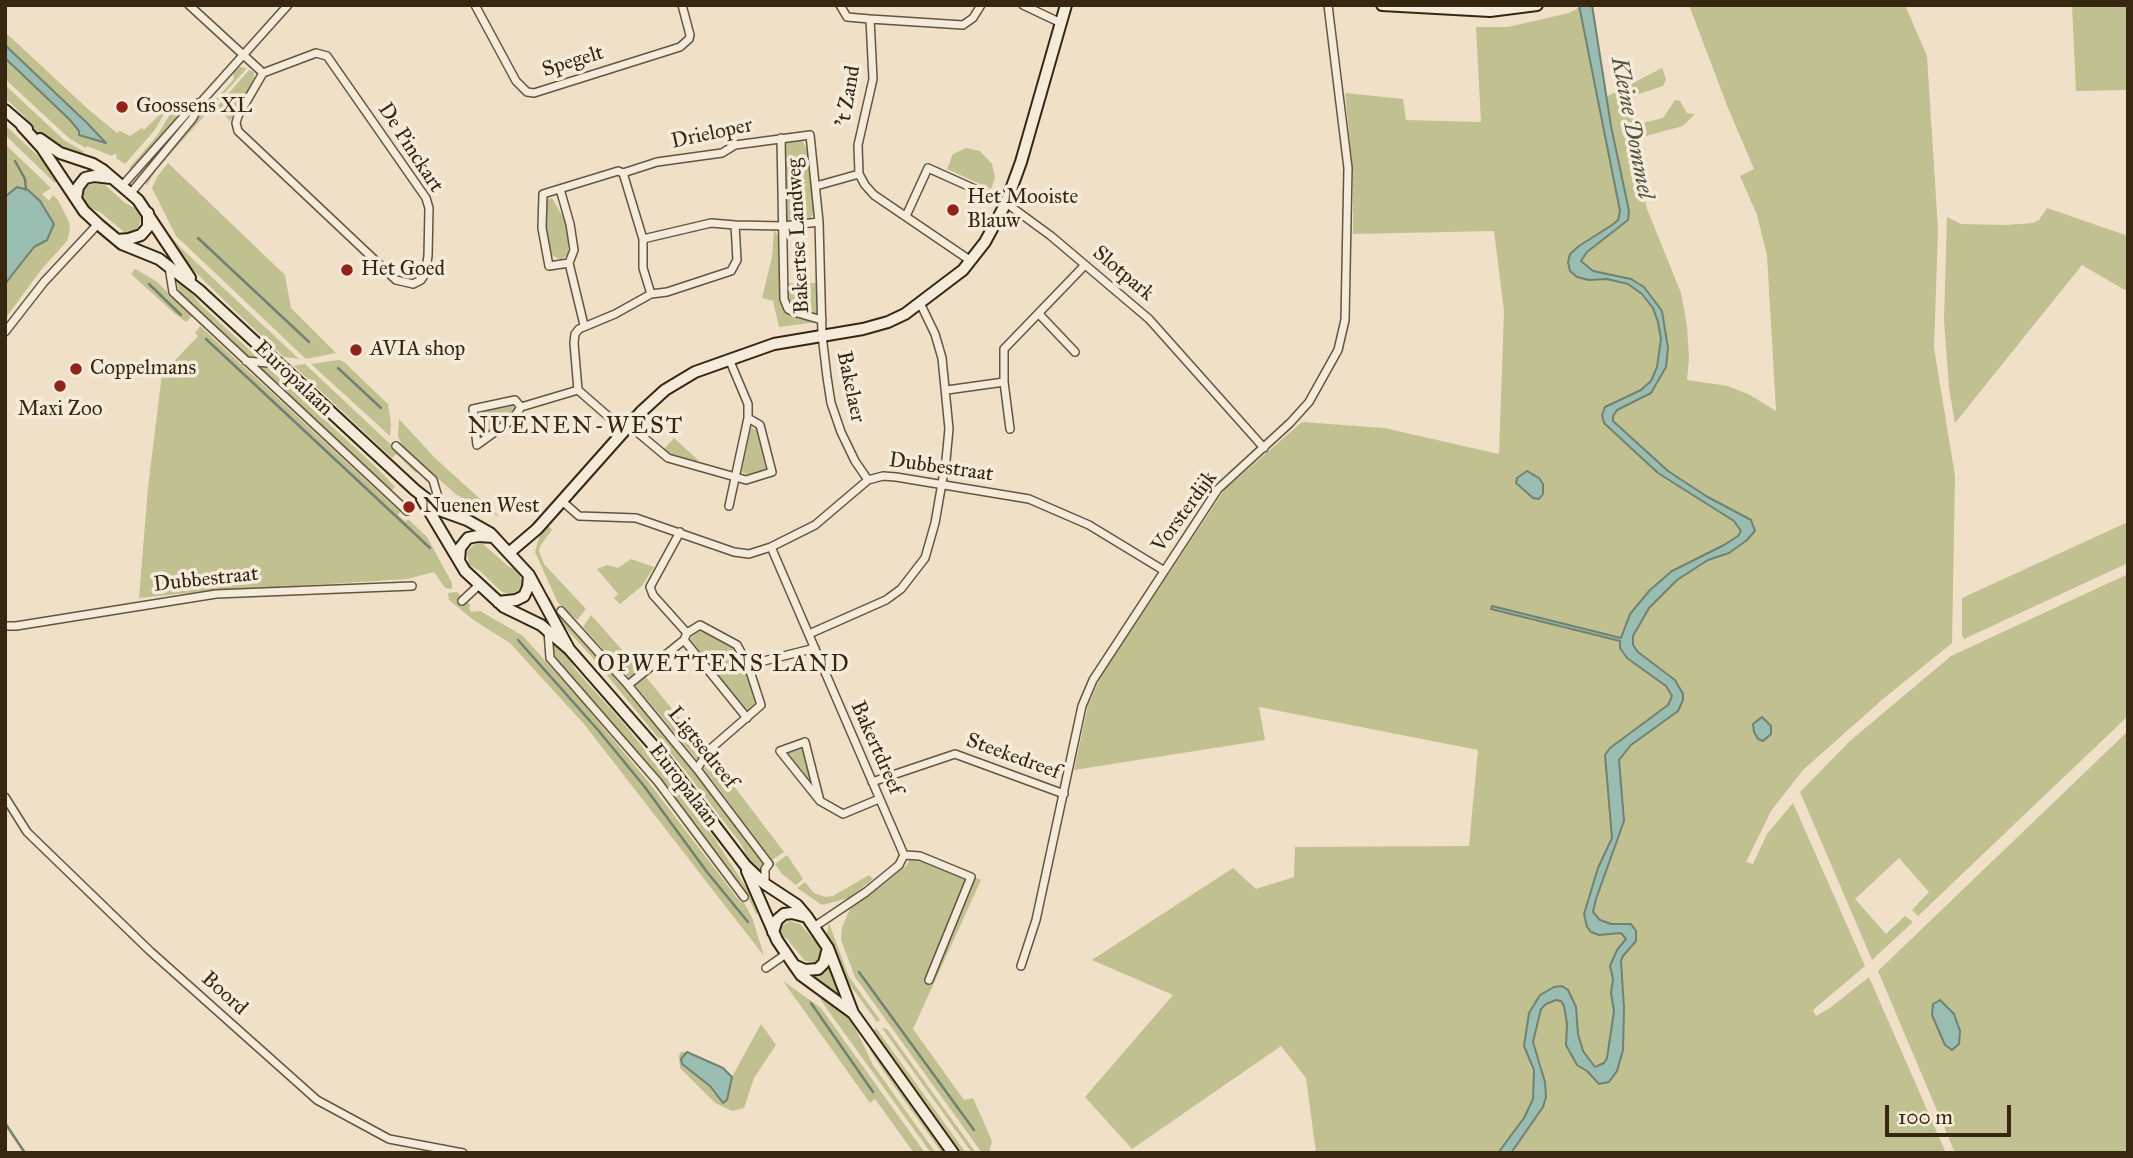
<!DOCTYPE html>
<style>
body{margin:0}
#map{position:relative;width:2133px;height:1158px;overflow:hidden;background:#efe0c7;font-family:"IM FELL Great Primer",serif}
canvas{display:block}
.frame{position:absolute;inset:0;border:7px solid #372711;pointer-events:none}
.scale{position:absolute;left:1885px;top:1105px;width:126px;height:32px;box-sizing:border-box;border:4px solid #372711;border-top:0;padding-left:9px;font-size:21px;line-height:24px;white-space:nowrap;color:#372711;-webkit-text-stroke:5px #f5ebdb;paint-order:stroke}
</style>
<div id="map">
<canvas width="2133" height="1158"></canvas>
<div class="frame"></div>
<div class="scale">100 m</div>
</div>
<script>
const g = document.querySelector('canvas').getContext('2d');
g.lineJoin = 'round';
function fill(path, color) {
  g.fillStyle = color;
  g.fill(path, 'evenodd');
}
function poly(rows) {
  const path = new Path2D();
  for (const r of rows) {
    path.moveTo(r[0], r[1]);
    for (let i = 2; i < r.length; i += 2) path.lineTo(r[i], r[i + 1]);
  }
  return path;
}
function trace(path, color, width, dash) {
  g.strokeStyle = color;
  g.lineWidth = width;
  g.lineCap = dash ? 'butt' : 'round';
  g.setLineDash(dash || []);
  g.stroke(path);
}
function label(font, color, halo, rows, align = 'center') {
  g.font = font + ' "IM FELL Great Primer",serif';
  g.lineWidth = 7;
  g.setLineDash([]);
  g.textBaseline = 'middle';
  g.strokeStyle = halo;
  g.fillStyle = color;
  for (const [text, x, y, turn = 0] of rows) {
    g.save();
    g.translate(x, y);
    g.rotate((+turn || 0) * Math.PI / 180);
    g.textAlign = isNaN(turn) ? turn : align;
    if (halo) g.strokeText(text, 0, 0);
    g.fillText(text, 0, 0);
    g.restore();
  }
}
fill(poly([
 [1689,5,1905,5,1927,56,1938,230,1934,348,1955,476,1952,643,1883,699,1803,770,1771,811,1746,862,1753,864,1767,834,1793,803,1865,966,1813,1010,1816,1016,1830,1008,1869,977,1946,1153,1511,1153,1539,1114,1545,1097,1542,1067,1533,1042,1541,1009,1552,1001,1561,1001,1566,1012,1566,1045,1577,1065,1587,1071,1596,1081,1617,1071,1623,1050,1624,1008,1621,967,1623,956,1627,950,1631,924,1611,924,1600,920,1593,912,1596,899,1624,821,1618,766,1620,756,1631,745,1678,711,1669,674,1638,652,1633,645,1633,636,1649,608,1677,580,1708,560,1729,553,1755,531,1668,471,1613,421,1613,416,1616,410,1641,399,1658,384,1666,328,1644,287,1593,271,1581,261,1587,252,1623,225,1629,211,1606,97,1662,68,1666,79,1663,86,1636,95,1631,101,1635,125,1663,118,1675,100,1680,101,1687,113,1695,114,1683,126,1631,140,1647,209,1681,293,1687,326,1689,358,1687,380,1728,386,1750,395,1776,411,1767,255,1757,215,1740,176,1754,169,1728,108],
 [2072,5,2128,5,2128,90,2076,91],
 [1580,7,1620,211,1618,220,1612,226,1579,246,1570,254,1568,262,1570,271,1589,280,1607,279,1628,284,1642,294,1653,308,1658,322,1661,339,1657,367,1651,381,1641,390,1613,402,1602,415,1604,423,1658,473,1734,521,1741,531,1738,536,1724,545,1686,563,1650,590,1630,614,1620,641,1622,653,1627,658,1666,686,1672,696,1668,705,1610,748,1605,755,1612,838,1595,877,1584,914,1591,932,1599,935,1621,933,1626,939,1617,950,1610,966,1613,979,1611,993,1614,1011,1607,1058,1600,1066,1591,1064,1583,1051,1578,1034,1576,1007,1548,990,1540,995,1532,1006,1526,1031,1524,1046,1535,1077,1533,1099,1524,1118,1498,1153,1316,1153,1306,1078,1281,1046,1132,1149,1085,1097,1173,995,1092,960,1233,868,1256,889,1294,877,1295,847,1469,846,1478,750,1259,707,1265,740,1074,770,1088,706,1101,676,1225,489,1302,422,1384,428,1499,454,1504,311,1494,231,1353,234,1353,174,1345,93,1403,99,1406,120,1481,122,1476,27,1508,27,1569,13],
 [5,32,89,110,117,133,120,131,130,136,142,128,144,130,170,104,154,131,125,164,116,158,117,155,114,154,112,156,87,146,86,148,70,139,5,79,5,58,70,120,81,136,104,143,87,123,5,45],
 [240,67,247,68,156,170,147,185,143,181,148,175,191,126,204,106,210,106,234,79,233,72],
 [249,70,254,72,254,79,230,121,217,107],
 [5,85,64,140,84,152,79,157,71,154,42,138,24,116,5,98],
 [174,108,182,116,132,171,129,168,156,137],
 [5,125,54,171,59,178,55,183,5,135],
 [801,138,810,155,815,212,808,221,787,222,784,141],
 [5,144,51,188,42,194,49,201,53,195,58,200,69,222,70,230,67,241,41,270,5,319,5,284,34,247,47,240,46,209,40,201,28,190,12,190,5,197],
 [966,148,980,151,992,164,995,178,991,189,947,169,953,154],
 [168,163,285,275,291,308,336,353,306,359,176,236,152,188,157,177],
 [91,183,105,185,125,203,137,209,141,218,139,227,132,232,124,232,100,212,90,208,83,198,84,190],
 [552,198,566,222,568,234,568,254,561,260,552,255,546,234,546,203,548,199],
 [2047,208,2128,236,2128,288,2125,290,2082,265,1955,423,1949,388,1944,320,1947,217,1961,224,2006,225,2033,223,2039,220],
 [774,230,782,241,781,303,783,308,786,311,818,322,779,327,773,301,762,298,772,257],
 [168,233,181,248,299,359,284,357,236,312,178,255,165,237],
 [135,269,156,281,192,316,186,322,174,313,131,274],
 [176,278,183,282,201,305,259,359,248,358,180,294],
 [786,283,818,283,819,316,790,307,787,303],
 [200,326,400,512,398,515,406,522,408,519,427,537,452,583,452,589,445,588,434,572,407,579,198,592,139,598,148,487,162,374,198,336,195,333],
 [339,360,344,362,388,404,391,424,390,436,311,364],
 [305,364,419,471,416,473,396,454,392,458,294,366],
 [265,365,377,468,395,487,390,492,255,366],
 [511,404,515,409,501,425,492,431,485,433,481,430,477,417,480,414,492,408],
 [399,419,435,458,500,517,457,495,404,449,398,436],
 [751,428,756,429,766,469,750,475,743,473,742,470],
 [674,438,698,460,697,463,668,455,663,450],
 [2128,522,2128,563,1964,639,1962,635,1962,598],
 [546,523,552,530,540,546,539,551,544,564,586,609,577,620,558,603,535,552,541,531],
 [475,544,483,544,509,567,518,570,522,583,517,592,509,594,502,592,480,571,469,565,467,551],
 [631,559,654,567,642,586,620,604,614,598,618,594,597,569,607,565,618,568],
 [2128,574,2128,716,1918,916,1912,910,1929,892,1899,858,1855,899,1886,934,1905,916,1913,922,1872,960,1800,792,1850,741,1951,656],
 [457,592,461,596,459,599,464,604,467,602,471,606,469,607,471,612,480,611,523,636,583,703,650,784,741,903,743,901,752,917,764,956,584,724,510,643,475,621,449,600,448,593],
 [550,597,557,611,633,696,708,787,764,862,761,875,753,868,741,844,687,773,592,657,550,611,545,602],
 [591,615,640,670,630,679,583,627],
 [699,631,735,646,757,703,749,711,745,710,691,640,691,637],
 [554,641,564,649,575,669,625,725,712,835,761,910,756,914,749,899,702,837,616,729,553,657],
 [645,676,705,749,698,761,635,685],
 [2128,731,2128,1153,1955,1153,1878,971],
 [802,749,805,750,815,790,788,756,788,753],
 [711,756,784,852,772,860,704,769],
 [906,849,981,880,913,1029,964,1100,973,1098,992,1141,989,1153,982,1153,855,977,841,940,842,927,850,909,906,866,909,861],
 [787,855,803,879,796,885,782,874,775,864],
 [869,875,873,879,849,898,822,905,797,888,805,882,814,893,826,897,833,896],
 [789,921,800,924,821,948,822,955,819,959,815,962,805,961,787,939,782,936,780,928],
 [829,923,849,977,880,1020,877,1022,842,974,826,938],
 [829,964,844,1003,819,985,807,973],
 [783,981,821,1008,925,1153,914,1153,875,1099,870,1103],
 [819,992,849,1015,873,1065,936,1153,931,1153,827,1009,821,1000],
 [761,1024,776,1045,754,1078,744,1108,732,1111,715,1103,680,1068,679,1056,681,1052,687,1052,684,1054,694,1074,710,1086,714,1094,727,1100,732,1077],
 [876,1028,966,1153,959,1153,872,1032],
 [882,1028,887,1029,976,1153,972,1153],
 [873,1048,949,1153,942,1153,884,1072,870,1050]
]), '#c0c091');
const water = poly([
 [1579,5,1592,5,1611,126,1629,211,1628,220,1587,252,1581,261,1593,271,1631,279,1644,287,1662,311,1668,348,1666,367,1651,393,1617,410,1613,416,1613,421,1668,471,1706,496,1751,520,1755,531,1747,540,1729,553,1708,560,1677,580,1649,608,1633,636,1633,645,1638,652,1675,680,1683,694,1683,700,1678,711,1631,745,1619,760,1624,821,1596,899,1593,912,1600,920,1611,924,1631,924,1636,931,1636,941,1623,956,1621,961,1624,1008,1623,1050,1617,1071,1609,1082,1599,1084,1587,1071,1577,1065,1566,1045,1567,1024,1564,1006,1561,1001,1556,1000,1546,1004,1541,1009,1533,1042,1545,1082,1546,1097,1543,1107,1511,1153,1498,1153,1524,1118,1533,1099,1534,1070,1524,1046,1529,1013,1540,995,1554,987,1562,986,1568,990,1576,1007,1578,1034,1583,1051,1595,1067,1604,1063,1607,1058,1614,1011,1611,993,1613,979,1610,966,1617,950,1626,939,1621,933,1599,935,1591,932,1587,927,1584,914,1598,868,1612,838,1605,755,1610,748,1668,705,1672,696,1666,686,1627,658,1620,648,1620,641,1491,609,1492,606,1621,638,1630,614,1650,590,1672,571,1724,545,1738,536,1741,531,1734,521,1658,473,1604,423,1602,415,1605,407,1641,390,1651,381,1657,367,1661,339,1658,322,1653,308,1642,294,1628,284,1607,279,1589,280,1577,277,1570,271,1568,262,1570,254,1579,246,1612,225,1618,220,1620,211,1579,5],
 [5,45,87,123,106,143,79,135,79,131,70,120,5,58,5,45],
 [17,187,28,190,40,201,54,224,47,240,34,247,5,284,5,197,17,187],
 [1527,471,1539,478,1543,484,1543,494,1539,499,1533,498,1516,483,1517,478,1527,471],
 [1762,717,1771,726,1771,734,1763,741,1758,739,1754,732,1753,724,1762,717],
 [1940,1000,1954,1014,1960,1031,1959,1044,1952,1050,1945,1045,1932,1015,1933,1004,1940,1000],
 [687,1052,723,1068,732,1077,727,1100,723,1103,710,1086,682,1064,681,1059,687,1052]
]);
fill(water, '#9abdb1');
trace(water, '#728171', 2);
trace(poly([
 [15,161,25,179,26,190],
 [198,238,309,342],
 [149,284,181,315],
 [206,339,430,548],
 [338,368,381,408],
 [518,640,598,730,644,786,707,872,748,922],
 [859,972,974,1130],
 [811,1003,873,1092],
 [5,1123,25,1153]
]), '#728171', 2.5);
const street = poly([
 [189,5,263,73,316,53,327,56,426,198,429,208,428,256,425,274,421,280,413,284,396,280,238,131,236,123,238,116,263,73],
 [475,5,516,81,527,92,534,93,680,47,689,39,690,35,682,5],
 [840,5,847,17,870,19,873,79,858,145,859,174],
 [1023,5,1061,23],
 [870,19,963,25,973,18,981,5],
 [781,138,784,299,788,309,794,312,822,320],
 [623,173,643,239,643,268,651,294],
 [122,186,193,106,202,101],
 [816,186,859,174,865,185,874,195,971,261],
 [560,189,570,224,574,250,569,263,549,266,542,228,543,194,618,171,623,173,657,162,722,153,735,145,810,135,819,222,822,335,827,377,831,403,841,432,855,461,868,480],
 [130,194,192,119,202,101,288,5],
 [906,216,928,168,1006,203,1051,236,1149,319,1264,448],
 [643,239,711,223,735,225],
 [569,263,584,325],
 [169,267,173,292,407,511],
 [1039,314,1075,352],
 [5,332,44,282,98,224],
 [729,359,748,404,748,418,729,506],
 [246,361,279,364],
 [947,390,1004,382],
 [521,407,515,400,473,409,477,445,513,419,521,407,578,390],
 [630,426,668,458,746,480,772,472,760,425,748,418],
 [1010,429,1004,382,1004,349,1085,265],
 [625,431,578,390,574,343,575,334,579,329,615,314,651,294,667,292,731,271,737,260,735,225,783,226,819,222],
 [396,446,433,480,442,511],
 [562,501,579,516,636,518,734,552,749,554,771,547,815,525,868,480,883,476,896,477,1029,499,1089,525,1163,570],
 [680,532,650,587,653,595,687,633],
 [771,547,904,855,899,865,866,892,814,927],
 [462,601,479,585],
 [561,611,628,685,697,769,769,864,765,869,765,884],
 [5,626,16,626,216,594,412,586],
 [548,631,550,658,658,782,744,897],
 [809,634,886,600,901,589,925,558,935,523,946,460,949,429,942,358,935,334,920,303],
 [684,640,747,718],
 [748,665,815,648],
 [628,685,684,640,687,633,700,625,737,645,748,665,761,705,708,751,697,769],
 [805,742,820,801,780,751,805,742],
 [872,782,955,754,1064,794],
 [5,797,27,832,150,951,317,1100,389,1139,463,1153],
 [820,801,843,814,879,799],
 [904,855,920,856,971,877,929,980],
 [1021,966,1036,920,1082,706,1093,680,1218,489,1290,423,1309,402,1338,350,1345,320,1348,168,1328,5],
 [766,968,786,954]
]);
const secondary = poly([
 [1382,5,1490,11,1537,5],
 [5,110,27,129],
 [22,126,42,148,84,211,98,224,122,244,159,259,199,290,415,490,442,511,467,520,490,533,529,575,569,649],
 [40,139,60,153,93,164,103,170,138,200,190,278],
 [76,198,78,187,85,178,94,176,111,178],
 [117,240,129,239,141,235,148,227,148,213],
 [422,499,465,571,504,607,541,625,569,649,659,752,745,865,765,884,797,905,807,917,828,948,853,1013],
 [510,552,537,529,641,412,665,390,695,372,774,344,863,329,888,322,905,314,963,270,985,242,1006,203,1021,162,1066,5],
 [459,561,460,548,468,538,478,536,494,537],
 [498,602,516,600,524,596,528,587,529,575],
 [747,871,777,940,794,965,801,975,853,1013,953,1153],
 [773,932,777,920,784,914,792,913,807,917],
 [794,965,805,970,818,969,824,963,828,948]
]);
trace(street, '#65553e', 10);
trace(secondary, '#372711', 14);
trace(street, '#f5ebdb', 7);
trace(secondary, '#f5ebdb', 10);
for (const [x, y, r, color] of [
 [122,107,7,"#8f2418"],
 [953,210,7,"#8f2418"],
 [347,270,7,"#8f2418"],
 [356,350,7,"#8f2418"],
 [76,369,7,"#8f2418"],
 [60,386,7,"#8f2418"],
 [409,507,7,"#8f2418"]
]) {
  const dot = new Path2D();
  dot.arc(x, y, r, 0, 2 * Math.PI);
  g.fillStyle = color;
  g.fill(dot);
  trace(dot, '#f5ebdb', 2.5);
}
label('21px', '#372711', '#f5ebdb', [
 ["Spegelt",573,62,-17],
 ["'t Zand",849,96,-80],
 ["Drieloper",712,134,-12],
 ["De Pinckart",410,148,57],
 ["Bakertse Landweg",799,236,-93],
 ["Slotpark",1123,274,40],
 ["Europalaan",293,379,43],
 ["Bakelaer",850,387,78],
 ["Dubbestraat",941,468,8],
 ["Vorsterdijk",1185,512,-54],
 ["Dubbestraat",206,580,-6],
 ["Ligtsedreef",702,748,51],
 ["Bakertdreef",876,748,66],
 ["Steekedreef",1013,757,20],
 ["Europalaan",683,786,52],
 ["Boord",224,994,42]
]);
label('21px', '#372711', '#f5ebdb', [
 ["Goossens XL",136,107],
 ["Het Mooiste",967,198],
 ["Blauw",967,222],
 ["Het Goed",361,270],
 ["AVIA shop",370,350],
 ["Coppelmans",90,369],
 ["Maxi Zoo",60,410,"center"],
 ["Nuenen West",423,507]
], 'left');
label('italic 23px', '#555441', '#f5ebdb', [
 ["Kleine Dommel",1631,128,79]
]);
g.letterSpacing = '2px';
label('23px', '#372711', '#f5ebdb', [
 ["OPWETTENS LAND",724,665]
]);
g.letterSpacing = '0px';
g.letterSpacing = '2px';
label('24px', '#372711', '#f5ebdb', [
 ["NUENEN-WEST",576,427]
]);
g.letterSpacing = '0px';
</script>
